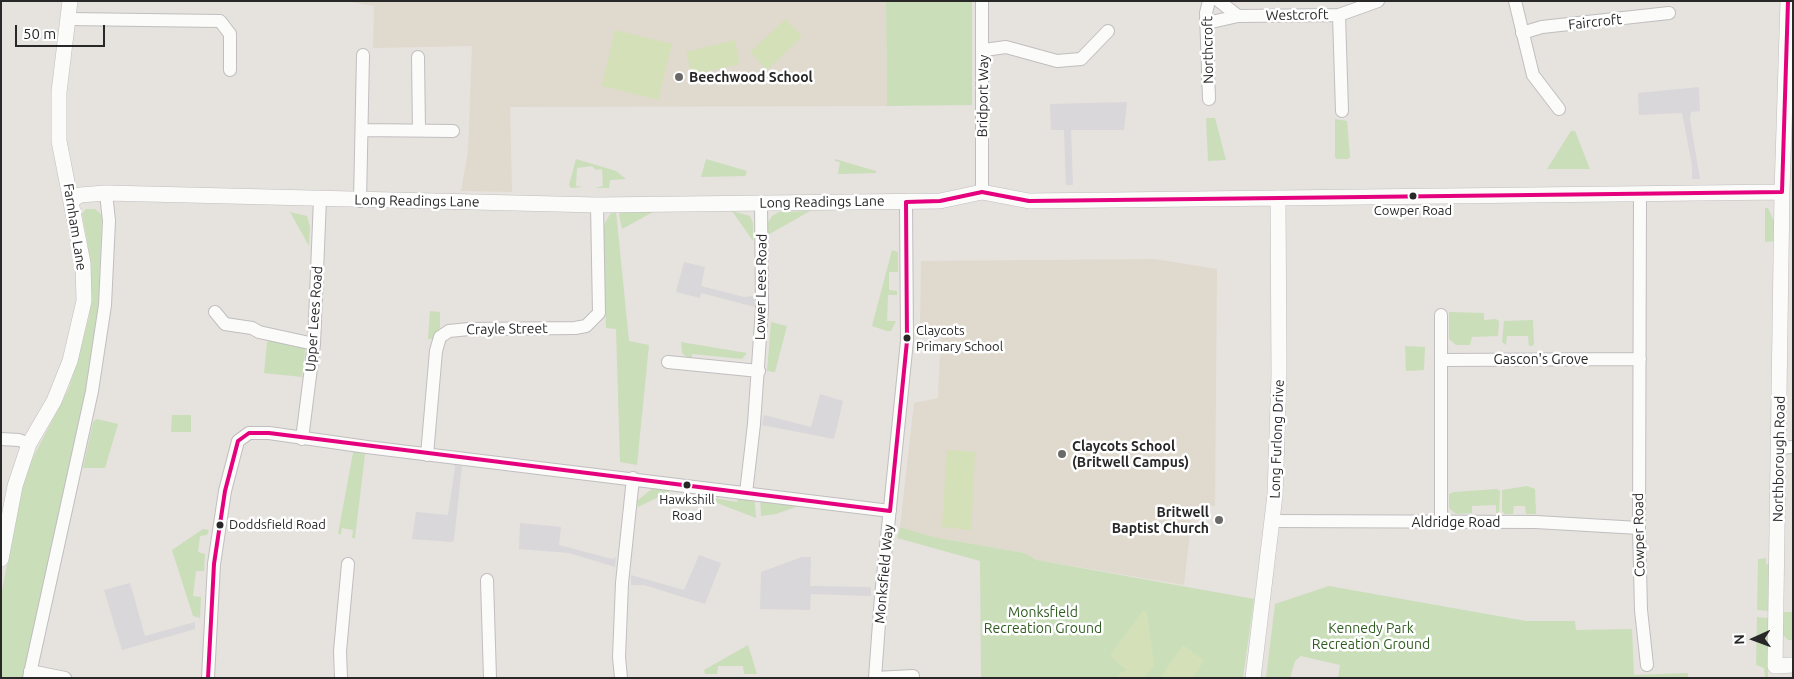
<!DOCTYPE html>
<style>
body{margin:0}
#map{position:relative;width:1794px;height:679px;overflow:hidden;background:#e6e2de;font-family:Ubuntu,sans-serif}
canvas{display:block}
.frame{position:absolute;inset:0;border:2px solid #282828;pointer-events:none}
.north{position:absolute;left:1729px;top:614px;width:50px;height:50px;-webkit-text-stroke:4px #fff;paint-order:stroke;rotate:268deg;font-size:14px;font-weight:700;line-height:20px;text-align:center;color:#282828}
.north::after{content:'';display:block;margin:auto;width:18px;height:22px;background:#282828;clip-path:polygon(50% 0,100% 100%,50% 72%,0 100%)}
.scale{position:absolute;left:15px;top:25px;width:90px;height:22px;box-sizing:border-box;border:2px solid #282828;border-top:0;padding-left:6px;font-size:15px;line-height:18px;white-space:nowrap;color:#282828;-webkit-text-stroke:4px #fff;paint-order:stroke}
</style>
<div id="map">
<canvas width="1794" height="679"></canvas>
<div class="frame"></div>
<div class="north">N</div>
<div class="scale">50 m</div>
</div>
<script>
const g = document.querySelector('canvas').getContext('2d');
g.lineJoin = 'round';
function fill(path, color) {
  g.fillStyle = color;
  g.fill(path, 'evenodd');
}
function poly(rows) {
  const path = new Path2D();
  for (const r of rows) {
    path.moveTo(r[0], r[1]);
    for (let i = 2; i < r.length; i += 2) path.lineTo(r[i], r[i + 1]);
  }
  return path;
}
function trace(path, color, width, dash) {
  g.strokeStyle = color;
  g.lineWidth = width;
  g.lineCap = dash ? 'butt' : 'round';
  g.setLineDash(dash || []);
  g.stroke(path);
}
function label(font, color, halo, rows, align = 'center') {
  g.font = font + ' Ubuntu,sans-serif';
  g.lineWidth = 5;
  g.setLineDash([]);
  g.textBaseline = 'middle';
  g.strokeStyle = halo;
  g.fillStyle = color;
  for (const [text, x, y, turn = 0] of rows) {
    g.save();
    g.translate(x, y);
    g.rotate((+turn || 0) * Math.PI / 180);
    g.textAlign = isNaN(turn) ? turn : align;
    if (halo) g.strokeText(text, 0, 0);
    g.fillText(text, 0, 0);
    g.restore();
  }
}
fill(poly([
 [1699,87,1700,111,1691,112,1690,119,1700,179,1692,179,1692,165,1682,113,1639,115,1638,93],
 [1127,102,1124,130,1071,130,1073,185,1066,185,1064,130,1051,130,1050,104],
 [684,262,705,267,701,286,744,297,754,296,755,307,701,293,700,298,676,292],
 [820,394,843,401,834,439,762,425,764,415,811,427],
 [453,465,462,466,454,540,452,542,412,539,416,512,448,515,455,467],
 [520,523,561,527,559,545,612,559,616,557,615,567,569,553,519,549],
 [699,555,721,563,705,604,644,585,631,585,631,575,684,590],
 [802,557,811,557,810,586,871,587,871,596,811,594,810,610,760,609,761,572],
 [130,583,145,636,195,622,195,629,122,650,104,590]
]), '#d9d7d9');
fill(poly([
 [344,1,886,1,887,106,510,107,512,192,461,191,468,152,472,46,373,48,374,6],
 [1155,259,1217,269,1215,506,1193,506,1184,585,1037,560,1024,553,933,537,900,527,914,403,938,398,941,333,926,331,920,326,921,261]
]), '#e0d9cd');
fill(poly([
 [886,1,972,1,972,105,887,106],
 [1206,118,1215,118,1226,160,1208,161],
 [1335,119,1347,121,1350,157,1348,159,1337,159,1335,157],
 [1571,131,1575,131,1590,169,1547,169],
 [576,159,616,171,626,179,610,180,609,188,595,188,603,186,602,169,596,170,592,166,577,168,576,186,583,187,571,188,569,185],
 [706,159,747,171,745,176,701,177],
 [835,159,876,171,876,173,838,174,840,162,835,161],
 [1765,208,1768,208,1776,226,1775,241,1765,242],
 [86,209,95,209,102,215,97,340,26,678,1,678,1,597,20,491,25,473,69,388,89,317,90,281,88,246,82,214],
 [622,210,651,210,653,212,622,229,619,215],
 [616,211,629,341,649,345,637,465,620,462,616,329,606,328,603,227,610,214],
 [732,211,750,216,753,223,753,241],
 [810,211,768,235,768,222,772,216,779,212],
 [290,212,307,216,310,227,309,246],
 [892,250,898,252,898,272,889,272,889,290,897,291,897,295,888,295,887,321,896,321,891,331,887,331,872,326],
 [430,311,440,312,440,328,434,339,428,339],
 [1449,312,1484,313,1484,320,1496,319,1499,321,1498,336,1472,337,1470,345,1456,345,1449,339],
 [1533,320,1534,344,1532,346,1529,346,1528,336,1507,336,1506,345,1502,342,1504,321],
 [771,322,787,326,775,372,767,371],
 [275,339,306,345,302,377,264,373,267,342],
 [681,342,747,353,742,359,692,354,692,357,687,357,682,353],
 [1405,346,1425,347,1424,370,1406,371],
 [172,415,191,415,191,432,171,432],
 [97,419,118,424,105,468,83,468,93,422],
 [355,450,365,454,355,538,352,538,353,530,342,528,341,534,338,534,353,453],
 [1527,486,1535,489,1536,514,1526,514,1525,506,1514,506,1513,514,1505,514,1502,511,1502,490],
 [654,487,670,489,669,492,638,507,637,501],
 [712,489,714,498,737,502,739,492,754,494,756,518,686,491],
 [1497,489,1500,491,1499,512,1496,514,1496,505,1472,506,1472,513,1456,514,1449,508,1449,494,1453,492],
 [760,496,804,504,776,514,761,516],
 [900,527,933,537,1024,553,1037,560,1254,599,1243,678,981,678,980,561,897,538],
 [203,529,209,530,207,535,200,536,198,552,205,554,204,571,196,571,193,596,201,597,200,618,193,616,172,550],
 [1766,558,1766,564,1770,565,1769,611,1757,610,1758,559],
 [1329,586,1526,621,1575,621,1576,630,1632,629,1634,675,1688,673,1688,678,1338,678,1340,665,1301,656,1295,661,1290,678,1266,678,1275,604],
 [1783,612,1793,612,1793,640,1788,640,1783,635],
 [1757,617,1768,618,1768,678,1765,678,1764,668,1756,665],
 [748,645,757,674,744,674,743,666,718,666,717,674,705,674,704,670]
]), '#cadeba');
fill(poly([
 [786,19,802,37,767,70,750,52],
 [615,30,672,44,658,100,602,86],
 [735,40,740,64,692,75,686,52],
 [947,450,975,452,971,530,942,527],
 [1143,611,1147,613,1154,665,1144,678,1118,678,1120,673,1127,670,1112,658,1111,654],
 [1183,645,1204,661,1192,678,1160,678]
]), '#d4e1b8');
const minor = poly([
 [982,1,982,192],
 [1219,1,1238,16,1339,15,1378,1],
 [1515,1,1533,75,1559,109],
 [1339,15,1342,111],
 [69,19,220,21,230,34,230,70],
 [1207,23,1238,16],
 [1522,33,1542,27,1669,13],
 [984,50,1006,47,1057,61,1081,59,1108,31],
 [418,57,419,130],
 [1209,99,1206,13,1209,1],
 [362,130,453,131],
 [1640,195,1639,528,1641,610,1647,665],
 [360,201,363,55],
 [215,312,225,324,252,328,259,332,314,344],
 [1441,315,1441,522],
 [1442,360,1640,359],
 [668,362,759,371],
 [1,439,19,440,29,444],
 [302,439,314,344,320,199],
 [1779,448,1793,447],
 [427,455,436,351,440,337,449,331,469,329,575,328,586,326,599,313,597,205],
 [746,493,754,424,762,308,761,203],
 [1274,521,1536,522,1639,528],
 [487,580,490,678],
 [30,671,65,678],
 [29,678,92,391,105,305,109,221,106,193],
 [208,678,214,564,225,491,238,441,249,433,269,433,367,447,890,511],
 [341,678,340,651,348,564],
 [621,678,619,657,622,583,633,478],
 [875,678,881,596,907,341,906,202],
 [875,678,913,676]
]);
const tertiary = poly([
 [1788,1,1782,192,1775,666,1793,665],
 [71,201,80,195,106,193,597,205,940,201,982,192,1029,201,1782,192],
 [1,559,15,486,29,444,54,401,70,361,84,301,83,263,59,141,59,92,70,1],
 [1253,678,1275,495,1279,375,1278,198]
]);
trace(minor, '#c0bebf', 14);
trace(tertiary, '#c0bebf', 16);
trace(minor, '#fbfbfa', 12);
trace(tertiary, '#fbfbfa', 15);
trace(poly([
 [1782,192,1788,1],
 [906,202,940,201,982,192,1029,201,1782,192],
 [890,511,907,341,906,202],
 [208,678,214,564,225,491,238,441,249,433,269,433,890,511]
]), '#e5007d', 4);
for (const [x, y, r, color] of [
 [679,77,5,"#6a6968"],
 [1413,196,4.5,"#282828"],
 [907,338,4.5,"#282828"],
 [1062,454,5,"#6a6968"],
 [687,485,4.5,"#282828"],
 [1219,520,5,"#6a6968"],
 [220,525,4.5,"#282828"]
]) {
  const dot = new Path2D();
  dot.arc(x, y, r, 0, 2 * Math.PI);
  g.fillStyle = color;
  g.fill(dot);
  trace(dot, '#fff', 2);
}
label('13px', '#282828', '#fff', [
 ["Cowper Road",1413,211],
 ["Claycots",916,331,"left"],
 ["Primary School",916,347,"left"],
 ["Hawkshill",687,500],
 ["Road",687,516],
 ["Doddsfield Road",229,525,"left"]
]);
label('14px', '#282828', '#fff', [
 ["Westcroft",1297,15,-1],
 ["Faircroft",1595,22,-6],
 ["Northcroft",1208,50,-91],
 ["Bridport Way",983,96,-89],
 ["Long Readings Lane",417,201,1],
 ["Long Readings Lane",822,202,-1],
 ["Farnham Lane",75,227,81],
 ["Lower Lees Road",761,287,-89],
 ["Upper Lees Road",314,319,-86],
 ["Crayle Street",507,329,-1],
 ["Gascon's Grove",1541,359],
 ["Long Furlong Drive",1277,439,-88],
 ["Northborough Road",1779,459,-89],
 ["Aldridge Road",1456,522],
 ["Cowper Road",1639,535,-91],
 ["Monksfield Way",884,574,-85]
]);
label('bold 14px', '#282828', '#fff', [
 ["Beechwood School",689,77],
 ["Claycots School",1072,446],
 ["(Britwell Campus)",1072,462],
 ["Britwell",1209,512,"right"],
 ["Baptist Church",1209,528,"right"]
], 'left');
label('14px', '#305d20', '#fff', [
 ["Monksfield",1043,612],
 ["Recreation Ground",1043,628],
 ["Kennedy Park",1371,628],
 ["Recreation Ground",1371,644]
]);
</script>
